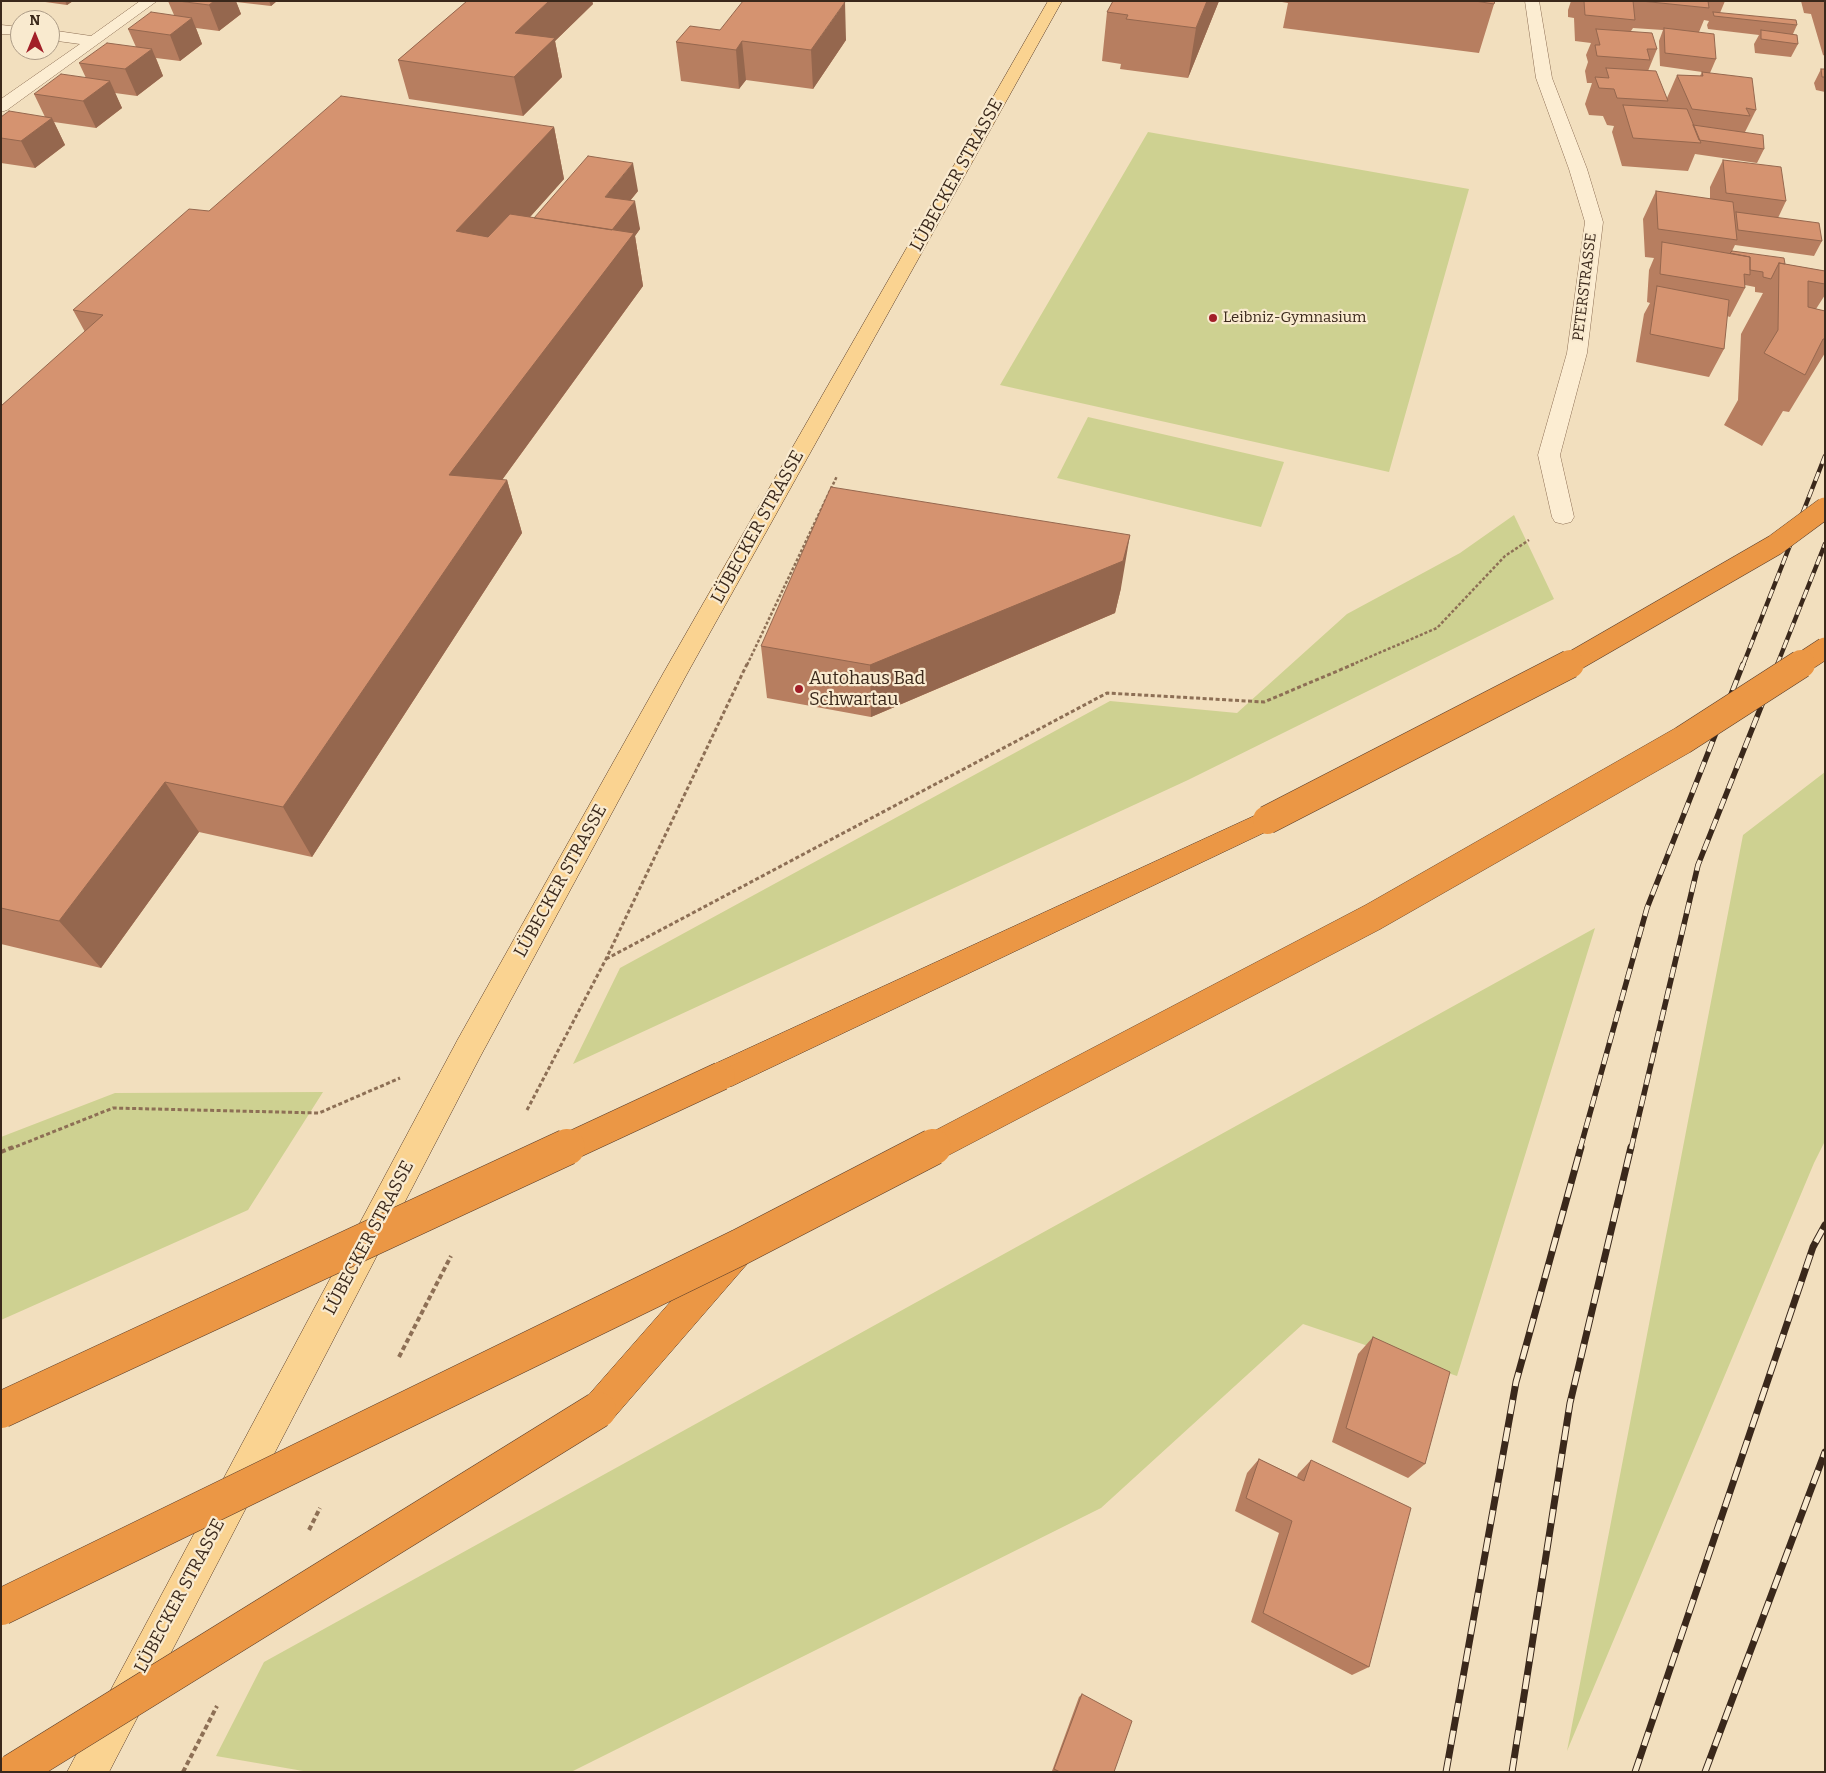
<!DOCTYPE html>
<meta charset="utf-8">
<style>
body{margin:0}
#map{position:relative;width:1826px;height:1773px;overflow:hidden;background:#f2dfbe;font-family:Bitter,serif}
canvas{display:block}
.frame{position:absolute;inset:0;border:2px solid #3a281b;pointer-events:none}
.north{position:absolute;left:10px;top:10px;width:50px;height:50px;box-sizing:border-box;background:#f9eacf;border:1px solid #ad9c87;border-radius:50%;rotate:0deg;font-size:14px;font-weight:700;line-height:20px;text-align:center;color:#3a281b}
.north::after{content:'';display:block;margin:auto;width:18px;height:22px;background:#a21f28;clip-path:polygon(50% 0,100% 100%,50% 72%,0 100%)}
</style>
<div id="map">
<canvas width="1826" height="1773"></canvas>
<div class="frame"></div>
<div class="north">N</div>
</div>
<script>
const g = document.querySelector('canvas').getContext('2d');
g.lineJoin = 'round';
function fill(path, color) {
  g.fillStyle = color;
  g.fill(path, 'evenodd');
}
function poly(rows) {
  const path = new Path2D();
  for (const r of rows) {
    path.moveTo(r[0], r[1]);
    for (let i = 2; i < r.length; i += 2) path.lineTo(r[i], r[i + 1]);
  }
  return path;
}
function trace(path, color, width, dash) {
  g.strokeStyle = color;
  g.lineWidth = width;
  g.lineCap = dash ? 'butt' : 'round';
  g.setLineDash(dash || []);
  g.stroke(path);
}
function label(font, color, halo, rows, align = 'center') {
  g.font = font + ' Bitter,serif';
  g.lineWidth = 4.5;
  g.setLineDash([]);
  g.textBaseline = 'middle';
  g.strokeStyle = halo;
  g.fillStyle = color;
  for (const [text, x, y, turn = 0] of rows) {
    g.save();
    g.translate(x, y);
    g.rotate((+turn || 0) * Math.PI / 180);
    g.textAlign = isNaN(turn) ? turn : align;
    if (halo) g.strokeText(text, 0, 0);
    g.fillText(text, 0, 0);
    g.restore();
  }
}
fill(poly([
 [1148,132,1469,189,1389,472,1000,385],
 [1088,417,1284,462,1261,527,1057,478],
 [1514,515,1554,599,1188,780,573,1064,620,968,1110,701,1237,713,1347,614,1460,553],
 [1825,772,1825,1141,1814,1163,1567,1751,1743,835],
 [1595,928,1457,1376,1303,1324,1101,1508,571,1772,309,1772,216,1756,264,1662],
 [323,1092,248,1210,1,1320,1,1137,115,1093]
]), '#ced191');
const minor = poly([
 [140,1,157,1,7,110,1,112,1,99,80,44,50,40,50,30,91,36,140,1],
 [1525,1,1539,1,1552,78,1587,169,1603,222,1587,353,1560,455,1574,517,1571,522,1563,524,1555,522,1552,517,1538,455,1567,353,1585,222,1569,169,1536,78,1525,1],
 [1,25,20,27,20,35,1,34,1,25]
]);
const major = poly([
 [1048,1,1062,1,688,672,480,1057,109,1772,67,1772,458,1039,664,672,1048,1]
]);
const highway = poly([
 [1267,810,1276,813,1280,820,1276,827,732,1086,721,1089,710,1086,706,1076,710,1066,1267,810],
 [735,1237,747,1242,751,1253,747,1264,610,1422,598,1428,586,1422,580,1410,586,1398,723,1242,735,1237]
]);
trace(minor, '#8d6f55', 1);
trace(major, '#5a3d2a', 1);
trace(highway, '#5a3d2a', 1);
trace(poly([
 [747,665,837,476],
 [1351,665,1437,628,1505,556,1529,540]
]), '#8d6f55', 2.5, [3, 2]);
trace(poly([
 [606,959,1107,693,1264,702,1354,664],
 [527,1110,606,959,747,664],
 [10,1149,113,1108,319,1113,400,1078]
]), '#8d6f55', 3, [4, 2.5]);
trace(poly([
 [1,1152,13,1147],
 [399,1357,451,1256],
 [309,1530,320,1508],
 [183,1772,217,1706]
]), '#8d6f55', 4, [5, 3]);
fill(minor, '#fcedd2');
fill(major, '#fad391');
fill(highway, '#eb9745');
const railFar2 = poly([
 [1743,665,1825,456],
 [1777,665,1825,544]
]);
const railFar1 = poly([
 [1580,1149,1647,908,1743,664],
 [1631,1149,1698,865,1778,664]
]);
const rail = poly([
 [1446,1772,1516,1382,1581,1147],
 [1512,1772,1570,1403,1631,1147],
 [1635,1772,1813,1247,1825,1225],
 [1705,1772,1825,1452]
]);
trace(railFar2, '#3a281b', 4.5);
trace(railFar1, '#3a281b', 5.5);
trace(rail, '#3a281b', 7);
trace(railFar2, '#f9eacf', 3, [9]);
trace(railFar1, '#f9eacf', 4, [11]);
trace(rail, '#f9eacf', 5, [14]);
const highwayBridgeFar2 = poly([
 [1567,665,1775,545,1825,508],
 [1799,665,1825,648]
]);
const highwayBridgeFar1 = poly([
 [1267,820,1570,664],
 [564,1149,721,1076],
 [930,1149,1373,917,1683,740,1801,664]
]);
const highwayBridge = poly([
 [1,1410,567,1147],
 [1,1607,740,1247,933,1147],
 [13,1772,598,1410]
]);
trace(highwayBridgeFar2, '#5a3d2a', 22, []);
trace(highwayBridgeFar1, '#5a3d2a', 29, []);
trace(highwayBridge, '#5a3d2a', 37, []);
trace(highwayBridgeFar2, '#eb9745', 21);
trace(highwayBridgeFar1, '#eb9745', 28);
trace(highwayBridge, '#eb9745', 36);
fill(poly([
 [38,1,73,1,67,5],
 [168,1,277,1,271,6,236,2,241,14,219,31,196,28,202,44,180,61,156,58,163,76,137,96,115,93,122,108,96,128,54,122,65,145,35,168,1,163,1,117,45,117,34,94,86,78,79,63,136,47,128,29,174,15],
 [467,1,592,1,593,4,555,41,562,77,523,116,409,99,398,60],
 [1113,1,1219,1,1188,78,1120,69,1121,64,1102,61,1107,12],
 [1276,1,1495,1,1479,53,1283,28,1288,3],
 [1571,1,1725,1,1720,13,1797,25,1793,34,1798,44,1791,57,1755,53,1754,44,1759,35,1708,29,1707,25,1709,21,1704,20,1699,32,1716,59,1710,73,1756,110,1745,132,1764,149,1757,163,1695,154,1688,171,1622,166,1612,132,1614,126,1607,125,1603,116,1589,115,1585,104,1592,83,1587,83,1585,71,1588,62,1586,55,1591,43,1575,41,1574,18,1568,17,1568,10],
 [1633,28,1663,30,1659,41,1660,66,1702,72,1700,76,1677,75,1667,98,1648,71,1657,49,1631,31],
 [1801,1,1825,1,1825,56,1823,55,1811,14,1804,13],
 [720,30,846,40,813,89,746,80,739,89,681,81,676,42],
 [1821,69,1825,69,1825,92,1816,90,1814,83],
 [554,127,564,179,530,217,534,218,638,191,630,201,640,229,635,236,643,286,502,480,507,480,522,533,312,857,199,832,101,968,1,944,1,406,85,332,73,310,209,211],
 [1723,160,1786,201,1778,218,1822,241,1814,256,1735,245,1732,251,1785,264,1825,271,1825,295,1816,309,1825,311,1825,353,1789,412,1783,411,1762,446,1724,425,1738,400,1741,334,1763,293,1755,292,1755,287,1745,285,1745,288,1730,317,1727,316,1724,349,1709,377,1636,362,1644,314,1650,303,1647,302,1649,270,1654,258,1645,257,1643,219,1656,191,1710,199,1710,187],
 [1121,588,1115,613,871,717,767,698,761,646],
 [1373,1337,1425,1464,1408,1478,1332,1442,1358,1354],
 [1259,1459,1297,1477,1298,1474,1311,1460,1369,1667,1352,1675,1251,1622,1279,1533,1235,1511,1247,1473],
 [1082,1694,1114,1772,1053,1772,1052,1771,1079,1697]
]), '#b77e60');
fill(poly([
 [65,1,73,1,67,5],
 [214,1,236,1,241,14,219,31,209,5],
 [269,1,277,1,271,6],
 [549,1,592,1,593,4,555,41,562,77,523,116,514,77,515,33],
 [1207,1,1219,1,1188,78,1196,28],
 [845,2,846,40,813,89,811,50],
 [192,18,202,44,180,61,170,35],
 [742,41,746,80,739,89,736,50],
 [152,49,163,76,137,96,125,69],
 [110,81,122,108,96,128,83,101],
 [52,118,65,145,35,168,21,141],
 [554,127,564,179,470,284,456,231],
 [633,163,638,191,610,225,605,197],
 [635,201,640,229,635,236,643,286,467,528,449,475,594,251],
 [507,480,522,533,312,857,283,807],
 [1130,535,1121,588,1115,613,871,717,870,665],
 [165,782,199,832,101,968,59,921]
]), '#95674e');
const building = poly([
 [178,1,214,1,209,5,178,1],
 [467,1,549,1,515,33,555,38,514,77,398,60,467,1],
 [743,1,841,1,845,2,811,50,742,41,736,50,676,42,690,26,720,30,743,1],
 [1113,1,1207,1,1196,28,1126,19,1128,15,1107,12,1113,1],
 [1475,1,1495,1,1494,4,1475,1],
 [1584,1,1633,1,1635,20,1585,15,1584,1],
 [1641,1,1708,1,1709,8,1641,1],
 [151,12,192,18,170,35,128,29,151,12],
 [1713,12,1796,20,1797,25,1714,16,1713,12],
 [1664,28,1714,34,1716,59,1665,53,1664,28],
 [1596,29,1652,33,1657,49,1647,49,1650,60,1597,56,1595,45,1600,45,1596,29],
 [1761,30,1797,35,1798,44,1761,39,1761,30],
 [107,43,152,49,125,69,79,63,107,43],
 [1606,68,1656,71,1668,101,1617,98,1614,89,1599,88,1595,77,1609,78,1606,68],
 [1821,69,1825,69,1825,77,1822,77,1821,69],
 [1702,72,1752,78,1756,110,1746,108,1750,116,1692,109,1677,75,1703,76,1702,72],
 [61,74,110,81,83,101,34,94,61,74],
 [341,96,554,127,456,231,488,237,510,214,634,233,449,475,507,480,283,807,165,782,59,921,1,908,1,406,103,315,73,310,189,209,209,211,341,96],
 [1623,105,1687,109,1701,143,1633,138,1623,105],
 [9,111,52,118,21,141,1,138,1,117,9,111],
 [1693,125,1763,135,1764,149,1699,140,1693,125],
 [588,156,633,163,605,197,635,201,612,230,534,218,588,156],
 [1723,160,1781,167,1786,201,1726,193,1723,160],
 [1656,191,1733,202,1737,240,1658,229,1656,191],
 [1736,212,1819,223,1822,241,1738,230,1736,212],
 [1662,242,1750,257,1750,275,1744,274,1745,288,1660,274,1662,242],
 [1732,251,1784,258,1785,264,1779,263,1771,279,1763,277,1763,272,1750,270,1750,257,1730,253,1732,251],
 [1779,263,1825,271,1825,284,1808,281,1808,307,1825,311,1825,339,1823,339,1805,375,1764,353,1778,330,1779,263],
 [1657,286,1729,300,1724,349,1650,334,1657,286],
 [831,487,1130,535,1123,561,870,665,761,646,831,487],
 [1373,1337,1450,1372,1425,1464,1346,1428,1373,1337],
 [1259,1459,1304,1481,1311,1460,1411,1508,1369,1667,1263,1613,1292,1521,1246,1498,1259,1459],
 [1082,1694,1132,1721,1114,1772,1060,1772,1054,1769,1082,1694]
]);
fill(building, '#d59370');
trace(building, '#95674e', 1);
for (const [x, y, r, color] of [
 [1213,318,5,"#a21f28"],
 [799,689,5,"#a21f28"]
]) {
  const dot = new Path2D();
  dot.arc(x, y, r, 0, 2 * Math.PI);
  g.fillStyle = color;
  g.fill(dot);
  trace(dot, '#f9eacf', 2);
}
label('15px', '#3a281b', '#f9eacf', [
 ["PETERSTRASSE",1585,287,-83]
]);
label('15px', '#3a281b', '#f9eacf', [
 ["Leibniz-Gymnasium",1223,318]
], 'left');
label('18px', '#3a281b', '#f9eacf', [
 ["LÜBECKER STRASSE",957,175,-61],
 ["LÜBECKER STRASSE",758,527,-61],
 ["LÜBECKER STRASSE",561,881,-61],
 ["LÜBECKER STRASSE",369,1238,-62],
 ["LÜBECKER STRASSE",180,1596,-62]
]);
label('18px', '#3a281b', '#f9eacf', [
 ["Autohaus Bad",809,679],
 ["Schwartau",809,700]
], 'left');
</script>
